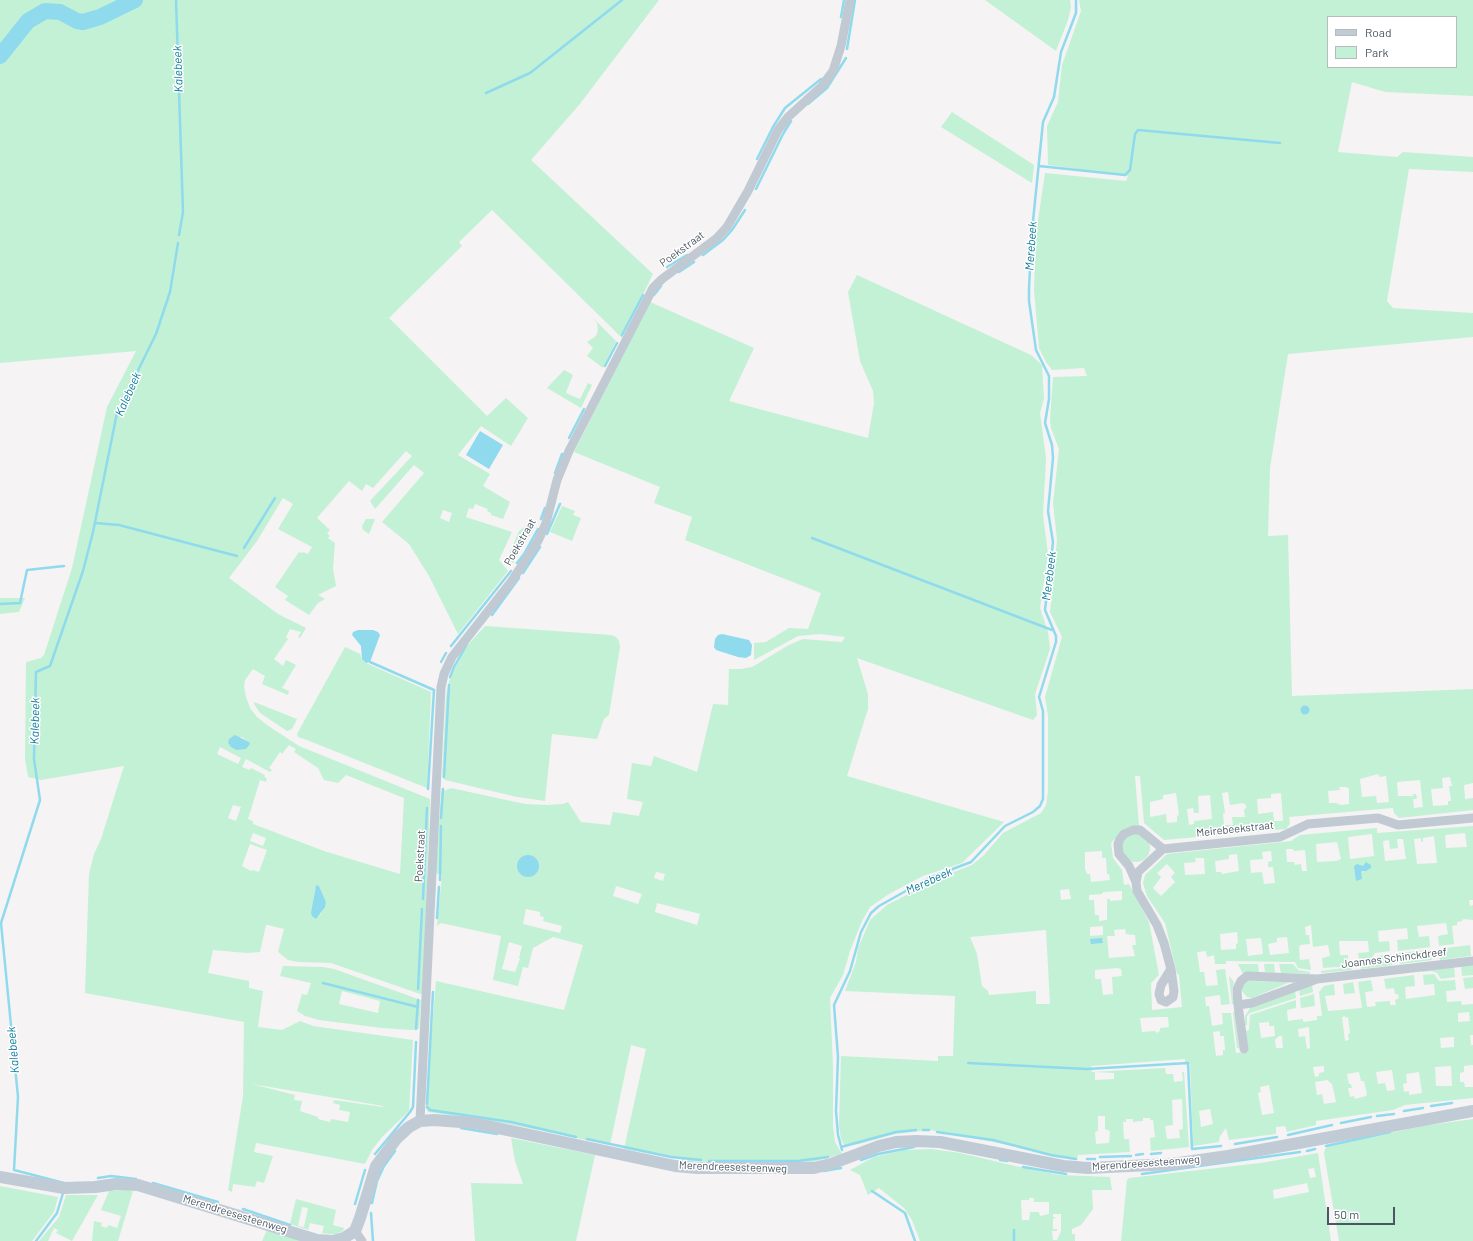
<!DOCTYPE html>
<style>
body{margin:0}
#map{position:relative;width:1473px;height:1241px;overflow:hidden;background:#f5f3f3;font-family:Barlow,sans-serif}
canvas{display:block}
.legend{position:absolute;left:1327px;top:16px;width:130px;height:52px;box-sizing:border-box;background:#fff;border:1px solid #b7bbc0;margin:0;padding:5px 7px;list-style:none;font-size:12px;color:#4a5661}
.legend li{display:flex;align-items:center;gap:8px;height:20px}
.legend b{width:20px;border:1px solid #b7bbc0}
.scale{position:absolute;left:1327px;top:1207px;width:68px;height:18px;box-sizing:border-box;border:2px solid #4a5661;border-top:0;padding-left:5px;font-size:12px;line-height:14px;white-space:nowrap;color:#4a5661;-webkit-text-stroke:3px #fff;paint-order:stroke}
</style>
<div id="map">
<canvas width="1473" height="1241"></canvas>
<ul class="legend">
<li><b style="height:5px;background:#c1cbd6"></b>Road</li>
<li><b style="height:11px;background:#c3f1d5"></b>Park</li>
</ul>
<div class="scale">50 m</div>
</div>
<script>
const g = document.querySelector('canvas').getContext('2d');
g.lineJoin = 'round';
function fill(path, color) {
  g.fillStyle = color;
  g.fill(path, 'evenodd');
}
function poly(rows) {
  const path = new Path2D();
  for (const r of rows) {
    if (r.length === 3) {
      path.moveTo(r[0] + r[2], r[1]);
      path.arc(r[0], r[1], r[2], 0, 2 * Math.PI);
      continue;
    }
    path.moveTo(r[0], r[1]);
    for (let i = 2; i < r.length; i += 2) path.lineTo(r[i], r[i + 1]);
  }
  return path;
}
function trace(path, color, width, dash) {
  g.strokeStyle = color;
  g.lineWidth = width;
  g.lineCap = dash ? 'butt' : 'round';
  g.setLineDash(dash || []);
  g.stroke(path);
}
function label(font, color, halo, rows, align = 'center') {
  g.font = font + ' Barlow,sans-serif';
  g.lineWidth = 3;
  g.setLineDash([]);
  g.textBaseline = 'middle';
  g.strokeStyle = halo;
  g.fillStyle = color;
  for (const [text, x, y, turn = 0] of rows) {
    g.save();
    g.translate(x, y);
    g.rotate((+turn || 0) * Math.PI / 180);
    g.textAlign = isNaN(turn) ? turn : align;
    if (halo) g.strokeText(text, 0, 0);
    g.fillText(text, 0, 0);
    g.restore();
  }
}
fill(poly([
 [0,0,659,0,579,105,531,160,653,274,622,338,492,210,459,242,462,246,389,318,487,416,506,398,528,418,511,446,481,426,458,455,490,474,483,486,510,502,503,519,491,515,491,513,487,511,488,509,475,504,473,509,469,508,466,517,512,532,499,560,508,571,458,634,429,576,409,544,382,522,424,473,414,465,375,509,370,501,412,456,406,451,373,488,366,484,362,491,349,481,317,518,330,530,327,533,330,536,328,538,335,543,333,568,336,586,318,595,325,599,318,603,309,615,285,600,288,596,275,587,299,552,302,553,303,552,308,554,312,547,278,529,293,504,283,498,257,541,229,578,278,614,306,628,300,638,298,637,301,632,290,629,286,637,288,639,274,659,283,666,286,660,296,665,282,688,289,691,288,695,262,684,265,676,253,669,245,680,244,686,246,697,250,708,257,717,267,725,299,746,430,799,423,995,331,963,298,962,288,960,278,952,284,929,268,925,266,925,260,952,247,953,213,950,208,973,249,981,249,988,263,991,258,1027,282,1030,300,1021,313,1026,413,1040,409,1111,382,1137,372,1150,365,1164,256,1143,254,1152,273,1156,264,1183,257,1181,255,1187,233,1184,232,1192,228,1190,243,1096,244,1022,85,993,89,874,94,854,101,839,124,766,41,780,28,777,25,759,26,662,41,658,44,655,72,568,107,407,136,351,0,363,0,63,33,21,32,14,21,22,0,52],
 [443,510,452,513,449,522,440,518],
 [242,737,250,744,236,750,228,743],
 [289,745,296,749,294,752,318,768,324,780,338,783,346,775,404,798,400,874,324,851,253,824,253,821,248,819,260,780,266,782,267,779,264,776,265,775,251,768,250,770,242,767,246,759,270,772,272,770,269,768,280,752,282,754],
 [220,747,241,758,238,764,217,754],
 [233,805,241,807,236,821,228,818],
 [253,833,266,838,263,846,250,841],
 [250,844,267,850,259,872,253,870,251,871,242,866],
 [315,888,320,889,326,902,320,915,313,904],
 [252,1084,383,1106,383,1107,334,1100,333,1103,340,1105,339,1110,350,1112,348,1122,331,1119,330,1122,318,1119,318,1117,300,1111,302,1101,294,1100,295,1095],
 [985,0,1070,0,1071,7,1068,20,1056,51],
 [1079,0,1473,0,1473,96,1385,92,1352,82,1338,152,1397,157,1403,152,1473,157,1473,172,1409,169,1387,301,1393,308,1473,313,1473,337,1288,354,1270,468,1268,536,1288,535,1292,696,1473,689,1473,783,1464,785,1465,799,1473,798,1473,810,1399,818,1394,813,1393,808,1289,817,1290,824,1286,829,1164,840,1144,823,1140,776,1135,776,1139,826,1129,827,1123,830,1111,843,1113,858,1122,870,1124,885,1129,884,1149,922,1159,975,1151,983,1152,1010,1182,1007,1179,975,1177,974,1165,923,1147,896,1143,883,1145,875,1167,854,1291,841,1300,835,1377,828,1377,833,1473,826,1473,900,1469,900,1470,906,1473,905,1473,920,1463,919,1462,921,1457,922,1457,925,1452,926,1454,944,1439,946,1438,936,1448,934,1446,923,1417,926,1419,937,1429,936,1430,947,1398,951,1397,940,1408,939,1407,928,1378,931,1379,942,1389,941,1390,951,1375,953,1369,963,1360,965,1358,953,1369,952,1368,941,1339,941,1340,955,1348,955,1348,966,1323,968,1322,958,1330,956,1328,945,1313,947,1311,925,1305,927,1306,935,1309,935,1310,944,1300,945,1299,949,1300,960,1309,959,1311,970,1298,968,1295,962,1226,961,1226,964,1215,964,1214,955,1207,957,1206,951,1197,952,1200,972,1204,972,1206,986,1218,985,1216,970,1225,969,1230,1004,1221,1005,1220,995,1205,997,1206,1006,1209,1006,1212,1026,1223,1024,1222,1013,1231,1013,1236,1053,1248,1052,1246,1031,1249,1030,1250,1015,1296,1000,1296,1008,1287,1010,1288,1021,1303,1019,1303,1022,1317,1020,1317,1016,1322,1016,1319,992,1324,986,1334,984,1335,995,1325,996,1328,1011,1362,1008,1358,982,1371,980,1373,991,1365,992,1367,1007,1376,1006,1375,1002,1390,1001,1390,1005,1396,1005,1395,1000,1399,998,1398,994,1395,994,1394,988,1386,989,1384,979,1414,975,1415,986,1405,987,1406,999,1435,995,1434,984,1424,985,1423,975,1434,974,1439,981,1455,980,1456,990,1446,991,1447,1002,1461,1001,1462,1005,1473,1004,1473,1035,1470,1035,1471,1045,1473,1045,1473,1065,1464,1066,1464,1072,1460,1073,1460,1082,1464,1082,1465,1087,1473,1087,1473,1098,1405,1105,1393,1110,1316,1121,1316,1125,1287,1132,1285,1126,1276,1127,1276,1134,1229,1140,1226,1128,1220,1136,1219,1142,1193,1146,1190,1064,1185,1064,1185,1059,1091,1066,1092,1072,1165,1068,1166,1074,1173,1074,1174,1082,1183,1081,1182,1072,1184,1072,1189,1147,1151,1151,1150,1138,1155,1137,1153,1120,1150,1120,1150,1118,1143,1118,1143,1121,1133,1122,1133,1119,1126,1119,1126,1122,1123,1122,1124,1139,1129,1139,1130,1152,1078,1155,1077,1160,1053,1157,1014,1146,930,1130,895,1134,859,1144,845,1146,841,1139,839,1126,841,1056,938,1061,938,1056,953,1056,955,996,845,991,856,962,858,948,870,920,887,905,941,877,972,865,984,855,1003,833,1041,813,1046,805,1048,791,1048,716,1045,697,1062,637,1050,612,1057,540,1053,503,1059,449,1051,428,1050,419,1053,377,1087,376,1084,368,1052,370,1046,362,1039,348,1034,290,1036,234,1045,173,1126,181,1128,176,1048,165,1047,126,1058,102,1062,65,1081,11],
 [1328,17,1456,17,1456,67,1328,67],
 [1378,774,1380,777,1386,776,1389,802,1377,803,1376,796,1362,797,1360,779],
 [1450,777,1452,786,1449,786,1451,801,1448,801,1448,805,1433,806,1431,789,1443,788,1442,778],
 [1420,780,1423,807,1414,808,1413,799,1417,799,1416,794,1412,794,1414,796,1398,796,1397,782],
 [1339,787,1347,787,1349,789,1349,804,1341,805,1336,803,1329,803,1328,791,1340,790],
 [1228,792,1230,805,1243,803,1246,805,1246,808,1244,810,1245,817,1232,817,1233,825,1224,825,1223,813,1225,813,1222,793],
 [1176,793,1179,815,1177,816,1177,822,1167,823,1166,814,1150,817,1150,802,1163,799,1163,795],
 [1281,793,1283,821,1274,821,1273,812,1258,814,1257,799,1271,798,1271,794],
 [1210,795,1212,819,1194,821,1194,824,1189,825,1187,809,1193,808,1194,813,1199,813,1198,796],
 [1465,833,1467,847,1446,848,1445,835],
 [1372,834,1374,856,1350,859,1348,837],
 [1434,836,1437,863,1417,864,1414,839,1421,838,1421,842,1423,841,1423,838],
 [1397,839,1403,839,1406,859,1385,861,1383,841,1389,840,1390,849,1398,848],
 [1337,842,1341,859,1336,861,1317,862,1316,844],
 [1286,849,1293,849,1294,851,1305,850,1307,871,1302,871,1301,864,1295,865,1294,862,1287,862],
 [1102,851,1102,858,1106,858,1107,874,1109,874,1110,880,1091,882,1090,874,1087,874,1085,869,1085,852],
 [1271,851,1272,861,1268,862,1268,867,1273,867,1275,883,1264,884,1262,872,1251,873,1250,860,1263,859,1262,852],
 [1237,854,1239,871,1222,874,1221,872,1216,872,1215,861,1229,859,1229,855],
 [1195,858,1204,858,1205,874,1185,875,1184,863,1196,862],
 [1167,864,1175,873,1171,877,1175,882,1161,896,1153,888,1161,877,1157,873],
 [1069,889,1071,899,1061,900,1060,890],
 [1122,891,1122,900,1110,901,1110,899,1107,899,1107,920,1099,921,1099,915,1095,915,1094,900,1089,900,1089,895,1102,894,1103,892],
 [1103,926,1103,935,1090,936,1090,927],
 [1125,929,1126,934,1135,935,1136,945,1132,945,1135,956,1109,958,1107,936,1115,936,1114,930],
 [1046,930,1050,1004,1036,1004,1036,991,989,995,988,991,982,986,977,954,970,937],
 [1237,932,1238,943,1236,944,1236,949,1221,950,1220,934],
 [1287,937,1289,953,1270,955,1268,944,1277,942,1277,938],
 [1261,938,1263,954,1248,956,1246,939],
 [1117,968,1121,969,1122,976,1112,977,1113,994,1103,995,1101,979,1095,979,1095,970],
 [1469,1012,1470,1021,1458,1022,1458,1013],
 [1345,1016,1345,1018,1348,1017,1350,1033,1348,1034,1349,1040,1345,1041,1342,1017],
 [1159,1017,1168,1017,1169,1027,1160,1028,1160,1031,1157,1033,1155,1031,1142,1032,1140,1018],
 [1269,1022,1269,1026,1274,1026,1275,1036,1261,1038,1259,1023],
 [1309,1027,1310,1048,1307,1049,1305,1036,1299,1037,1298,1029],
 [1220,1031,1220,1036,1224,1036,1225,1050,1223,1050,1223,1055,1216,1056,1213,1032],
 [1279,1036,1282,1036,1283,1048,1276,1048,1275,1040],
 [1454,1037,1454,1047,1441,1048,1440,1038],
 [1324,1066,1324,1072,1319,1073,1319,1076,1315,1077,1313,1067],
 [1451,1066,1452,1086,1436,1086,1435,1067],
 [1392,1070,1395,1090,1387,1091,1385,1083,1378,1084,1376,1072],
 [1095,1072,1114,1073,1114,1079,1095,1080],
 [1359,1072,1361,1081,1364,1081,1367,1094,1366,1096,1355,1099,1354,1096,1350,1097,1348,1088,1352,1088,1351,1084,1349,1084,1347,1074],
 [1419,1072,1422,1093,1409,1095,1409,1091,1404,1092,1403,1084,1407,1083,1406,1074],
 [1327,1080,1332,1084,1336,1102,1324,1104,1322,1094,1317,1095,1315,1082],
 [1269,1085,1274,1113,1262,1115,1258,1093,1261,1092,1260,1087],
 [1182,1099,1183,1129,1179,1130,1180,1138,1167,1139,1165,1126,1173,1125,1172,1100],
 [1210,1109,1213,1124,1201,1127,1199,1111],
 [1098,1116,1105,1116,1105,1129,1110,1131,1109,1143,1096,1144,1095,1132,1098,1131],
 [952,112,1034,165,1032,183,941,127],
 [857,275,1031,355,1042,365,1044,399,1040,413,1046,458,1043,515,1048,554,1040,608,1048,632,1050,649,1035,694,1037,715,1033,720,857,658,868,694,868,709,847,776,1004,822,962,863,923,876,889,894,870,907,862,921,850,951,843,975,830,998,833,1067,833,1126,835,1142,842,1154,809,1163,722,1163,689,1161,624,1149,646,1049,631,1045,610,1145,504,1123,428,1112,426,1106,436,981,564,1010,583,945,553,937,533,948,528,968,523,967,518,986,493,980,501,936,441,923,437,926,442,875,437,874,436,872,441,792,451,788,525,804,547,805,563,804,568,802,581,822,610,825,613,812,639,816,643,802,627,799,632,763,651,766,654,756,697,772,713,704,728,705,729,669,741,669,752,667,789,645,803,639,842,642,845,637,820,634,798,636,754,660,754,643,766,642,789,628,808,629,821,593,685,540,692,517,654,503,660,487,574,452,650,302,754,348,729,401,868,438,874,403,873,391,860,361,848,292],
 [656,872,665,874,663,881,654,878],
 [616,886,642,894,638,904,613,896],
 [657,903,700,914,697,925,655,912],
 [526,909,540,912,540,916,544,917,543,921,562,926,560,933,523,924],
 [509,942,522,946,519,958,520,959,515,972,502,969],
 [592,317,616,341,603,368,587,356,593,348,587,342,596,336,598,330,597,323],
 [564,370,573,375,566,392,568,394,580,399,588,383,592,385,581,408,547,388],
 [562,506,575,511,573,515,581,518,572,541,550,532],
 [366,519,375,519,369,534,363,530,362,526],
 [526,526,535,527,513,563,508,557,519,531],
 [0,598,25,598,19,612,0,614],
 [485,626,611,635,616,637,619,641,620,647,609,715,604,719,597,739,552,734,545,801,517,797,445,780,442,777,446,696,450,678,466,647],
 [345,647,360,654,362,659,366,663,431,692,427,788,307,740,298,737,297,734],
 [254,702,297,719,292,729,287,731,260,713,254,704],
 [1136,848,14],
 [1470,945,1471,956,1440,960,1438,949],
 [1430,950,1432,960,1400,964,1398,953],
 [1391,954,1392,965,1361,969,1361,966,1373,963,1377,956],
 [1238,964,1258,964,1259,973,1243,974],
 [1264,964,1274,964,1275,973,1265,972],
 [1279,964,1293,964,1298,970,1310,972,1310,974,1281,973],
 [1473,964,1473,975,1462,976,1461,965],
 [283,966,323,967,334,969,421,1000,419,1029,411,1030,382,1028,319,1020,305,1016,297,1011,302,994,307,995,311,983,280,976],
 [342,991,380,1001,378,1013,339,1004],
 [1454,966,1455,977,1441,979,1437,973,1431,971,1422,972,1422,970],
 [1352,967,1352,970,1321,973,1321,971],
 [1229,976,1234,982,1232,989,1234,1004,1232,1004],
 [1473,977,1473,988,1465,989,1463,978],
 [1248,981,1289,982,1290,982,1252,998,1247,997,1241,990,1242,986],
 [1353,982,1355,993,1344,994,1343,984],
 [1312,984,1313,992,1300,996,1299,989],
 [1295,990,1296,998,1250,1013,1247,1016,1247,1025,1245,1025,1245,1016,1250,1008],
 [1314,994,1315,1006,1301,1008,1300,998],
 [1233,1012,1235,1012,1239,1048,1237,1048],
 [1473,1119,1473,1241,1339,1241,1324,1153,1325,1149,1328,1146,1422,1126],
 [511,1138,595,1155,576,1241,475,1241,471,1183,523,1184,515,1161],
 [932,1149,960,1153,1015,1166,1059,1175,1110,1177,1112,1190,1092,1190,1093,1209,1081,1225,1072,1229,1072,1234,1075,1234,1075,1241,920,1241,912,1220,904,1208,879,1188,868,1195,860,1175,850,1170,874,1157,904,1150],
 [1029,1198,1034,1198,1034,1202,1049,1202,1049,1214,1040,1216,1039,1212,1030,1212,1029,1220,1022,1220,1021,1200,1029,1200],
 [1053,1214,1061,1214,1061,1231,1057,1240,1053,1240,1052,1231,1057,1231,1057,1229,1053,1229,1053,1219,1056,1217,1053,1217],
 [1318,1153,1331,1241,1121,1241,1127,1180,1129,1178,1261,1163],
 [1314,1168,1316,1177,1310,1178,1308,1169],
 [1307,1183,1309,1192,1274,1199,1273,1190],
 [0,1186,58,1197,54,1212,32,1241,0,1241],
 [126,1190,133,1191,118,1241,92,1241,94,1221,102,1223,101,1226,107,1228,108,1225,117,1228,121,1216,101,1210,109,1191],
 [66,1195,98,1195,72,1241,56,1233,58,1230,54,1228,48,1241,39,1241,59,1217],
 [296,1199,336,1210,333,1225,344,1228,343,1231,336,1234,329,1234,322,1233,324,1226,310,1223,308,1230,290,1224],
 [302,1207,308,1208,304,1227,298,1226],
 [267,1230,304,1241,262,1241]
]), '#c3f1d5');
fill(poly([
 [480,431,503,445,489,469,466,455],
 [358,630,373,630,378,632,380,635,370,662,366,663,362,659,361,646,352,635,353,632],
 [722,634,749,640,752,645,751,655,746,658,738,657,716,650,714,647,715,639,718,635],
 [1305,710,4.5],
 [235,735,249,742,250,744,246,749,236,750,231,747,228,743,229,739],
 [528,866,11],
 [1366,862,1371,865,1371,868,1366,871,1361,871,1362,879,1356,881,1354,866,1357,864,1363,866],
 [316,885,319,886,326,902,325,907,316,919,312,916,311,913],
 [1102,938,1103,943,1091,944,1090,939]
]), '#90daee');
trace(poly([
 [176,0,183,212,179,235],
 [841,17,844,0],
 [847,49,855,0],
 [486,93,530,73,622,0],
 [808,104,827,88,846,58],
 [757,159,773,127,785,108,821,79],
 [1039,166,1125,175,1130,170,1135,134,1138,130,1280,143],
 [756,189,783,134,791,121],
 [703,255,723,240,732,230,745,210],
 [667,267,687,255],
 [679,272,694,262],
 [654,295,661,286],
 [622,335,643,295],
 [605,366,617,343],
 [569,438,584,409],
 [555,473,562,454],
 [541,519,545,508],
 [95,523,119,525,237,556],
 [547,534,560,504],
 [812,538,1052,630],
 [244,548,275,498],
 [517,563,524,554,538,529],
 [523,573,540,547],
 [0,604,20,603,27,570,64,566],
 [492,615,519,578],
 [451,646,511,571],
 [370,662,434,690,428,789],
 [441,662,446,653],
 [450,677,454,667,467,644],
 [444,777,449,685],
 [441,818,443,789],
 [440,880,441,826],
 [423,899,427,808],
 [437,918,439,887],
 [323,983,418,1007],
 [418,989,422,909],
 [416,1029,418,1000],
 [968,1063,1087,1069,1188,1063,1192,1149,1221,1146],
 [427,1104,433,992],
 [1431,1106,1452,1103],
 [427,1107,430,1110,511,1122,576,1137],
 [1404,1111,1423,1108],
 [1377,1116,1394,1114],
 [1341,1123,1371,1117],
 [461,1128,497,1134],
 [923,1130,929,1130],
 [937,1132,993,1140,1051,1155,1076,1159],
 [1288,1135,1332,1125],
 [587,1139,671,1157,701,1160],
 [1235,1144,1277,1137],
 [1326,1146,1390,1132],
 [841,1147,896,1132,916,1130],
 [842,1150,838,1135,836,1111,838,1057,834,1005,850,971,861,932,871,913,879,906,929,878,971,862,1005,826,1033,812,1040,806,1043,799,1043,711,1039,697,1056,642,1056,636,1045,610,1053,542,1048,511,1053,458,1052,445,1045,423,1049,399,1049,376,1036,350,1029,301,1029,288,1032,231,1043,122,1054,97,1061,52,1076,13,1076,0],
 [1307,1151,1315,1149],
 [375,1154,410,1112,413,1107,416,1042],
 [1151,1154,1161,1153],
 [1136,1155,1143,1154],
 [1100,1157,1131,1156],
 [1087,1159,1095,1159],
 [861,1160,878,1154,914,1147],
 [1000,1160,1007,1161],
 [709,1161,798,1161,828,1157],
 [1023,1167,1066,1174],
 [824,1171,841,1168],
 [1142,1174,1300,1152],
 [98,1178,111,1176,136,1179],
 [64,1183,14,1170,18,1097,1,923,40,800,34,759,36,672,50,666,83,571,93,532,117,413,156,334,170,292,178,243],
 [153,1183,218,1202],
 [872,1191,905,1213,915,1241],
 [372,1203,377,1181,384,1166,395,1151],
 [355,1204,365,1170],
 [243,1209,290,1225],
 [371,1213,373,1241],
 [1014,1230,1014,1241],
 [36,1241,57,1213,63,1193]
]), '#90daee', 2.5);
trace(poly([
 [0,56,28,21,45,11,60,12,77,21,83,22,100,17,135,0]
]), '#90daee', 16);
trace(poly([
 [1136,882,1129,866,1119,854,1118,844,1120,839,1124,834,1133,830,1140,830,1163,849],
 [1171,969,1161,985,1159,994,1161,1000,1166,1002,1173,997,1174,991,1171,969,1164,943,1157,925,1137,891,1136,882,1138,872,1163,849,1280,837,1308,824,1378,818,1398,825,1473,818],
 [1317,979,1252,1003,1238,1005,1237,989,1241,981,1247,976,1317,979,1473,961],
 [1238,1005,1244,1049],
 [420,1121,441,687,444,674,452,657,511,582,538,541,546,523,557,480,569,451,653,288,662,279,717,238,727,227,748,191,778,130,788,117,822,86,833,71,841,46,850,0],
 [355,1231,362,1241]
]), '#c1cad2', 9);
trace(poly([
 [0,1177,64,1188,95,1187,116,1184,138,1185,317,1240,333,1241,344,1238,355,1231,360,1218,376,1166,397,1138,409,1127,420,1121,434,1120,474,1123,675,1166,697,1168,814,1168,831,1164,879,1146,896,1142,917,1141,940,1142,1063,1166,1088,1168,1172,1164,1228,1156,1473,1111]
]), '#c1cbd6', 12);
label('11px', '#4a5661', '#fff', [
 ["Poekstraat",682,249,-36],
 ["Poekstraat",520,542,-60],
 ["Meirebeekstraat",1235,829,-6],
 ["Poekstraat",420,856,-87],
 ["Joannes Schinckdreef",1394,958,-7],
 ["Merendreesesteenweg",1146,1163,-4],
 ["Merendreesesteenweg",733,1167,2],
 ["Merendreesesteenweg",235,1214,17]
]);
label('italic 12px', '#0c7c9b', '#fff', [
 ["Kalebeek",178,69,-92],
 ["Merebeek",1031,246,-86],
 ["Kalebeek",128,394,-66],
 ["Merebeek",1049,576,-83],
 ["Kalebeek",35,721,-89],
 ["Merebeek",929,881,-25],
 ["Kalebeek",13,1050,-95]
]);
</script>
